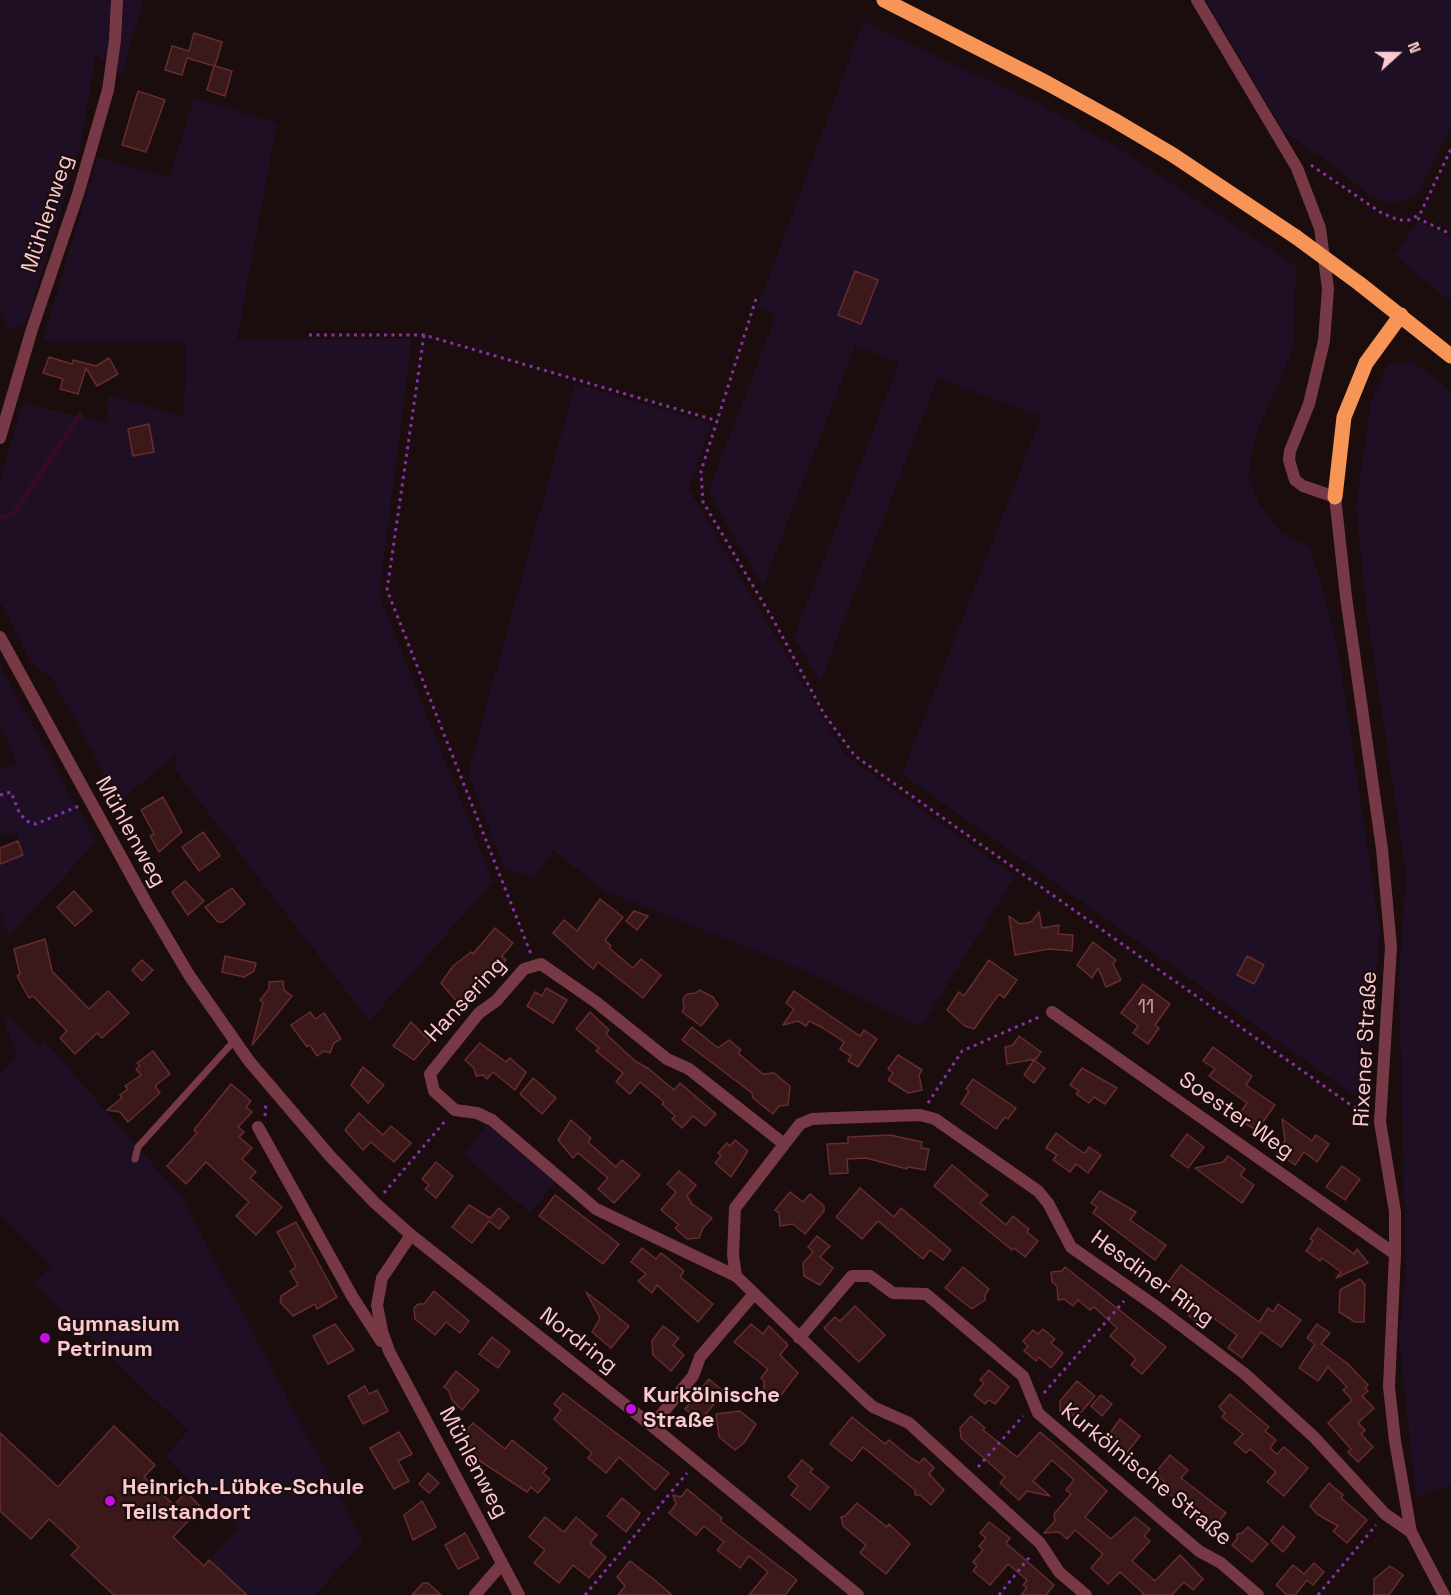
<!DOCTYPE html>
<meta charset="utf-8">
<style>
body{margin:0}
#map{position:relative;width:1451px;height:1595px;overflow:hidden;background:#1b0c0d;font-family:"Space Grotesk",sans-serif}
canvas{display:block}
.north{position:absolute;left:1367px;top:24px;width:60px;height:60px;-webkit-text-stroke:4px #1b0c0d;paint-order:stroke;rotate:69deg;font-size:16px;font-weight:700;line-height:24px;text-align:center;color:#fcc9cf}
.north::after{content:'';display:block;margin:auto;width:21px;height:27px;background:#fcc9cf;clip-path:polygon(50% 0,100% 100%,50% 72%,0 100%)}
</style>
<div id="map">
<canvas width="1451" height="1595"></canvas>
<div class="north">N</div>
</div>
<script>
const g = document.querySelector('canvas').getContext('2d');
g.lineJoin = 'round';
function fill(path, color) {
  g.fillStyle = color;
  g.fill(path, 'evenodd');
}
function poly(rows) {
  const path = new Path2D();
  for (const r of rows) {
    path.moveTo(r[0], r[1]);
    for (let i = 2; i < r.length; i += 2) path.lineTo(r[i], r[i + 1]);
  }
  return path;
}
function trace(path, color, width, dash) {
  g.strokeStyle = color;
  g.lineWidth = width;
  g.lineCap = dash ? 'butt' : 'round';
  g.setLineDash(dash || []);
  g.stroke(path);
}
function label(font, color, halo, rows, align = 'center') {
  g.font = font + ' "Space Grotesk",sans-serif';
  g.lineWidth = 4.5;
  g.setLineDash([]);
  g.textBaseline = 'middle';
  g.strokeStyle = halo;
  g.fillStyle = color;
  for (const [text, x, y, turn = 0] of rows) {
    g.save();
    g.translate(x, y);
    g.rotate((+turn || 0) * Math.PI / 180);
    g.textAlign = isNaN(turn) ? turn : align;
    if (halo) g.strokeText(text, 0, 0);
    g.fillText(text, 0, 0);
    g.restore();
  }
}
fill(poly([
 [0,0,143,0,122,76,96,54,80,148,26,324,9,330,0,308],
 [1206,0,1451,0,1451,125,1418,194,1391,205,1369,195,1331,163,1284,132],
 [863,22,1035,102,1112,144,1296,266,1293,349,1255,437,1248,476,1260,504,1281,533,1310,546,1337,643,1380,932,1365,1103,902,774,1041,417,938,378,820,682,794,637,899,363,855,346,763,586,708,492,776,315,758,307],
 [194,98,277,123,237,339,412,339,379,595,493,882,369,1021,176,771,176,754,119,802,54,681,31,662,0,602,0,479,23,403,107,423,109,395,184,417,186,341,42,341,98,157,169,178],
 [1417,221,1451,237,1451,302,1395,255],
 [1413,362,1451,391,1451,1485,1416,1498,1399,1337,1406,1270,1399,981,1406,873,1367,614,1356,505,1371,401,1388,364],
 [575,384,712,424,688,488,845,755,1015,876,921,1027,791,965,603,890,553,850,534,879,505,869,468,773],
 [0,665,96,842,9,936,0,914,0,864,23,854,16,833,3,837,0,831,0,769,17,763,0,723],
 [9,1016,39,1047,45,1041,182,1198,363,1542,315,1595,247,1595,209,1560,239,1528,165,1456,188,1431,34,1284,51,1266,0,1215,0,1074,17,1055,5,1024],
 [487,1125,556,1182,530,1213,463,1155]
]), '#1f0f25');
trace(poly([
 [0,518,13,514,81,414]
]), '#350b24', 5);
const building = poly([
 [194,33,222,42,215,66,232,71,225,96,207,90,214,66,187,58,182,75,165,70,172,46,189,51,194,33],
 [138,91,165,100,146,152,122,145,138,91],
 [855,271,878,280,861,324,838,315,855,271],
 [49,357,72,364,73,360,96,366,109,358,118,374,97,386,86,368,78,394,60,389,63,379,43,373,49,357],
 [149,424,154,452,133,456,128,429,149,424],
 [163,797,182,832,159,852,150,836,154,834,141,810,163,797],
 [203,832,220,856,199,871,182,847,203,832],
 [18,841,23,855,0,864,0,848,18,841],
 [185,881,204,901,188,915,172,892,185,881],
 [232,888,245,904,223,922,218,922,205,907,232,888],
 [74,891,92,911,75,926,57,907,74,891],
 [600,899,623,917,605,940,611,946,609,948,633,968,641,959,661,975,643,998,598,962,593,969,553,933,564,920,577,931,600,899],
 [634,911,648,916,637,930,626,921,634,911],
 [1039,912,1042,928,1059,925,1058,934,1073,935,1072,951,1049,949,1015,955,1009,916,1020,924,1031,922,1039,912],
 [495,928,513,943,502,956,506,960,497,971,494,968,465,1004,462,1001,459,1004,441,983,453,966,471,952,473,954,495,928],
 [45,939,52,971,89,1009,108,991,129,1013,102,1038,97,1033,75,1054,60,1038,67,1031,33,996,29,998,17,976,20,974,14,949,45,939],
 [1093,942,1116,960,1113,964,1121,980,1106,987,1098,968,1092,978,1077,965,1093,942],
 [225,956,256,963,254,971,244,977,222,972,225,956],
 [1247,956,1264,965,1254,984,1237,975,1247,956],
 [142,960,153,970,142,981,132,970,142,960],
 [989,960,1017,980,1004,998,999,994,974,1029,965,1026,947,1010,959,992,964,996,989,960],
 [283,981,284,990,292,996,252,1045,263,1003,260,1000,269,989,269,982,283,981],
 [1143,984,1170,1004,1155,1025,1159,1028,1148,1044,1133,1033,1138,1026,1121,1013,1143,984],
 [546,988,567,1000,553,1023,527,1006,535,992,542,996,546,988],
 [699,990,713,997,718,1005,701,1026,682,1012,684,1009,683,999,687,994,696,993,699,990],
 [794,991,860,1036,864,1030,877,1039,858,1067,848,1061,851,1056,840,1049,844,1042,823,1028,809,1021,806,1026,798,1021,783,1025,794,1009,786,1003,794,991],
 [310,1012,315,1019,324,1013,341,1039,334,1043,330,1053,324,1051,317,1056,310,1045,307,1047,291,1025,310,1012],
 [590,1012,609,1030,606,1034,635,1061,649,1069,674,1090,680,1083,716,1114,705,1126,693,1116,682,1128,672,1119,675,1116,662,1104,664,1102,640,1082,630,1094,616,1082,623,1073,596,1051,599,1048,576,1029,590,1012],
 [411,1022,430,1041,414,1060,393,1046,411,1022],
 [692,1027,718,1048,729,1040,741,1050,738,1053,763,1074,774,1073,790,1086,788,1105,779,1106,773,1114,753,1098,752,1093,682,1040,692,1027],
 [1019,1036,1041,1052,1036,1059,1007,1064,1005,1047,1013,1045,1019,1036],
 [480,1043,506,1062,510,1058,526,1072,515,1090,493,1072,487,1079,483,1075,476,1076,474,1068,465,1060,480,1043],
 [1213,1047,1252,1076,1246,1085,1275,1105,1257,1130,1236,1119,1247,1103,1209,1076,1215,1069,1203,1061,1213,1047],
 [153,1051,170,1074,155,1086,160,1093,128,1122,120,1112,107,1110,122,1098,120,1095,128,1089,125,1086,141,1075,136,1069,140,1066,137,1063,153,1051],
 [898,1055,922,1070,919,1075,922,1090,908,1093,888,1080,893,1073,888,1069,898,1055],
 [1034,1060,1045,1068,1034,1083,1024,1075,1034,1060],
 [363,1067,384,1085,368,1103,351,1085,363,1067],
 [1082,1068,1117,1088,1105,1104,1094,1097,1089,1103,1076,1094,1079,1091,1070,1085,1082,1068],
 [533,1078,556,1098,542,1114,520,1094,533,1078],
 [973,1079,1016,1108,1008,1119,1005,1117,996,1129,961,1104,969,1091,966,1089,973,1079],
 [231,1084,251,1101,246,1107,252,1112,238,1127,244,1132,239,1137,252,1148,242,1159,256,1172,250,1178,282,1207,256,1235,236,1216,249,1202,206,1162,186,1184,167,1166,197,1133,194,1130,231,1084],
 [359,1113,383,1135,391,1126,411,1143,394,1162,371,1142,363,1150,345,1130,359,1113],
 [1282,1119,1312,1141,1316,1135,1329,1144,1317,1162,1304,1152,1295,1165,1277,1152,1285,1141,1282,1119],
 [571,1120,591,1138,588,1142,616,1167,622,1160,640,1175,614,1203,598,1189,608,1178,578,1153,573,1158,558,1140,571,1120],
 [1056,1133,1082,1152,1085,1153,1089,1147,1101,1155,1088,1173,1076,1164,1070,1172,1053,1160,1057,1155,1046,1148,1056,1133],
 [1187,1134,1204,1147,1188,1168,1171,1156,1187,1134],
 [890,1135,922,1142,921,1148,929,1149,925,1170,908,1167,907,1169,866,1158,847,1159,848,1173,830,1174,827,1144,848,1143,848,1137,890,1135],
 [735,1140,748,1151,731,1177,715,1163,721,1156,718,1153,727,1143,730,1146,735,1140],
 [1228,1156,1245,1169,1240,1175,1254,1185,1242,1203,1195,1168,1223,1162,1228,1156],
 [436,1162,453,1176,436,1198,425,1189,429,1185,422,1179,436,1162],
 [952,1165,988,1195,980,1203,1006,1225,1013,1216,1029,1229,1027,1232,1038,1241,1025,1257,1014,1248,1012,1250,934,1186,952,1165],
 [1342,1166,1360,1179,1345,1200,1326,1187,1342,1166],
 [679,1171,696,1185,687,1196,692,1204,712,1218,703,1228,699,1238,687,1239,675,1228,679,1225,661,1210,676,1192,667,1184,679,1171],
 [860,1188,894,1217,901,1208,951,1250,943,1260,930,1250,923,1259,878,1221,862,1239,836,1217,860,1188],
 [1100,1191,1136,1212,1130,1220,1166,1245,1155,1260,1093,1213,1097,1207,1091,1203,1100,1191],
 [790,1192,803,1202,810,1194,824,1206,824,1211,805,1234,793,1224,780,1226,779,1213,775,1210,790,1192],
 [555,1195,619,1244,603,1264,539,1216,555,1195],
 [469,1205,490,1218,499,1208,509,1217,499,1229,489,1221,472,1243,452,1227,469,1205],
 [296,1222,337,1297,317,1309,315,1304,293,1316,280,1302,281,1296,298,1285,290,1271,296,1267,277,1232,296,1222],
 [1318,1228,1354,1254,1357,1249,1368,1263,1336,1278,1341,1272,1322,1258,1320,1261,1306,1251,1313,1241,1310,1239,1318,1228],
 [817,1236,830,1246,820,1257,833,1268,820,1285,804,1276,803,1263,813,1252,808,1247,817,1236],
 [642,1248,656,1259,661,1253,684,1271,680,1277,713,1304,698,1322,657,1285,652,1293,638,1281,646,1274,631,1262,642,1248],
 [1181,1265,1259,1322,1268,1308,1273,1312,1278,1304,1301,1320,1281,1347,1261,1332,1242,1358,1228,1348,1237,1335,1208,1314,1200,1324,1188,1315,1195,1306,1166,1285,1181,1265],
 [963,1267,989,1289,985,1295,985,1300,972,1309,945,1288,963,1267],
 [1065,1267,1166,1347,1142,1374,1131,1365,1136,1359,1110,1336,1117,1328,1094,1307,1090,1310,1078,1300,1073,1306,1064,1299,1058,1300,1057,1286,1052,1282,1051,1272,1062,1271,1065,1267],
 [1360,1279,1365,1285,1364,1322,1355,1322,1339,1312,1340,1290,1360,1279],
 [434,1291,469,1321,460,1333,446,1322,435,1335,415,1319,414,1308,418,1304,424,1304,434,1291],
 [586,1292,629,1326,611,1348,592,1332,600,1318,586,1292],
 [855,1306,885,1335,859,1362,824,1328,835,1317,840,1321,855,1306],
 [335,1324,354,1350,328,1364,313,1336,335,1324],
 [751,1324,763,1334,769,1326,788,1345,780,1355,798,1373,781,1395,774,1390,764,1393,764,1381,761,1378,768,1369,734,1342,751,1324],
 [1317,1324,1330,1333,1321,1344,1347,1363,1368,1385,1365,1388,1368,1391,1362,1396,1374,1408,1358,1423,1365,1430,1361,1434,1373,1447,1358,1462,1348,1452,1351,1449,1328,1423,1352,1400,1343,1390,1347,1387,1328,1367,1318,1381,1299,1368,1315,1344,1307,1338,1317,1324],
 [663,1326,679,1338,673,1345,684,1355,671,1371,653,1355,652,1341,663,1326],
 [1043,1329,1055,1339,1051,1343,1063,1353,1051,1368,1039,1357,1036,1361,1024,1351,1028,1346,1023,1341,1033,1330,1038,1334,1043,1329],
 [492,1337,510,1351,498,1368,479,1354,492,1337],
 [989,1370,1009,1387,995,1404,989,1400,985,1404,974,1395,984,1383,980,1380,989,1370],
 [456,1371,479,1390,462,1410,452,1400,449,1391,444,1387,456,1371],
 [709,1379,724,1392,700,1421,685,1409,709,1379],
 [1077,1381,1095,1396,1076,1418,1068,1410,1060,1411,1060,1401,1077,1381],
 [365,1386,369,1394,377,1390,388,1411,363,1424,348,1396,365,1386],
 [563,1393,669,1473,655,1490,619,1457,606,1473,588,1458,592,1453,554,1419,561,1410,554,1404,563,1393],
 [1230,1394,1269,1427,1265,1431,1276,1440,1270,1448,1277,1454,1284,1447,1308,1468,1284,1496,1267,1482,1276,1472,1250,1449,1246,1453,1234,1443,1243,1434,1222,1417,1225,1413,1219,1407,1230,1394],
 [1101,1395,1112,1404,1102,1416,1091,1406,1101,1395],
 [740,1411,756,1424,744,1443,735,1450,719,1437,716,1414,740,1411],
 [971,1416,985,1428,983,1430,1017,1457,1040,1432,1067,1455,1107,1491,1085,1517,1111,1539,1135,1517,1150,1529,1144,1536,1150,1541,1132,1561,1155,1581,1180,1555,1203,1579,1193,1590,1184,1582,1172,1595,1142,1595,1143,1593,1120,1572,1108,1584,1091,1568,1103,1554,1075,1530,1067,1539,1059,1532,1044,1533,1055,1521,1054,1514,1071,1494,1066,1490,1074,1480,1052,1460,1033,1481,1050,1496,1027,1491,1019,1500,1000,1483,1005,1477,961,1438,960,1428,971,1416],
 [852,1417,885,1444,889,1440,911,1458,919,1463,924,1458,934,1468,929,1474,944,1490,931,1505,920,1495,915,1495,915,1490,863,1447,852,1461,830,1444,852,1417],
 [1120,1419,1140,1436,1125,1455,1106,1439,1120,1419],
 [473,1423,505,1449,512,1440,547,1468,543,1473,550,1479,538,1493,531,1487,527,1492,474,1457,469,1451,472,1447,460,1437,473,1423],
 [114,1426,155,1465,144,1477,174,1505,186,1492,201,1507,173,1537,204,1566,209,1560,247,1595,114,1595,71,1555,79,1547,49,1519,31,1539,0,1511,0,1433,58,1487,114,1426],
 [399,1432,412,1454,398,1461,409,1481,394,1489,370,1448,399,1432],
 [1170,1455,1188,1470,1181,1478,1226,1513,1211,1530,1167,1492,1171,1488,1155,1473,1170,1455],
 [802,1460,813,1469,810,1472,829,1487,810,1510,791,1495,798,1486,788,1477,802,1460],
 [428,1473,439,1483,429,1493,419,1484,428,1473],
 [1329,1483,1343,1495,1341,1498,1367,1520,1347,1543,1333,1531,1338,1526,1317,1514,1310,1506,1329,1483],
 [687,1489,722,1518,720,1521,797,1580,785,1595,749,1595,768,1572,749,1556,740,1568,717,1550,724,1542,704,1526,696,1535,669,1513,676,1504,673,1495,681,1497,687,1489],
 [622,1498,640,1513,626,1532,607,1516,622,1498],
 [422,1501,436,1527,413,1540,404,1515,422,1501],
 [857,1503,887,1527,889,1524,910,1544,886,1574,860,1553,866,1545,843,1526,841,1517,845,1516,857,1503],
 [545,1517,564,1532,576,1517,597,1535,590,1543,606,1557,589,1578,573,1565,559,1583,534,1563,545,1550,529,1537,545,1517],
 [989,1522,1010,1538,1006,1543,1054,1585,1046,1595,1021,1595,1027,1588,1023,1585,1027,1580,1008,1564,990,1585,973,1571,977,1566,973,1562,983,1550,979,1546,986,1538,980,1533,989,1522],
 [1283,1526,1295,1537,1283,1552,1271,1541,1283,1526],
 [1248,1527,1268,1544,1252,1562,1232,1545,1237,1539,1237,1534,1242,1533,1248,1527],
 [465,1533,479,1558,458,1569,445,1545,465,1533],
 [630,1561,656,1581,672,1595,618,1595,625,1586,617,1577,630,1561],
 [1314,1563,1324,1572,1313,1585,1307,1580,1295,1595,1287,1595,1276,1585,1293,1565,1304,1574,1314,1563],
 [1390,1566,1403,1575,1389,1595,1374,1595,1374,1579,1390,1566],
 [423,1583,428,1583,441,1595,412,1595,423,1583]
]);
fill(building, '#3b191a');
trace(building, '#662c2e', 1.5);
trace(poly([
 [1311,165,1380,212,1398,220,1409,220,1420,214,1451,149],
 [1417,218,1451,234],
 [756,299,701,471,703,502,774,621,824,714,855,756,1368,1117],
 [309,335,424,335,718,421],
 [424,335,387,590,531,954],
 [0,795,11,792,19,812,26,821,36,824,79,806],
 [928,1103,962,1051,1039,1017],
 [265,1116,266,1102],
 [384,1193,446,1120],
 [1044,1393,1124,1301],
 [978,1467,1023,1416],
 [585,1595,687,1473],
 [999,1595,1032,1554],
 [1318,1595,1376,1525]
]), '#8433a6', 3, [3, 4.5]);
trace(poly([
 [135,1159,138,1147,234,1041]
]), '#783946', 7);
trace(poly([
 [1197,0,1297,168,1320,228,1328,289,1324,341,1309,404,1290,451,1289,460,1295,480,1303,486,1335,497,1346,597,1382,849,1391,947,1380,1122,1395,1212,1395,1254,1389,1387,1395,1441,1411,1532,1444,1595],
 [0,438,32,329,78,194,108,90,115,40,117,0],
 [0,637,147,904,189,975,249,1061,330,1156,375,1203,411,1235,652,1426,858,1595],
 [1052,1012,1395,1254],
 [258,1127,352,1296,381,1341],
 [411,1235,382,1278,377,1305,382,1331,389,1351,519,1595],
 [736,1276,596,1209,492,1120,477,1113,455,1110,434,1091,430,1074,479,1013,496,1001,524,969,541,964,596,1002,667,1059,689,1069,784,1144],
 [799,1338,852,1276,870,1276,893,1293,926,1294,1023,1376,1038,1413,1199,1551,1221,1563,1258,1595],
 [652,1426,693,1376,700,1357,753,1295],
 [475,1595,502,1564],
 [1086,1595,1059,1572,1040,1543,909,1423,873,1407,864,1399,736,1276,733,1255,735,1208,800,1124,812,1119,834,1118,920,1115,935,1119,1038,1191,1048,1203,1071,1247,1158,1308,1245,1374,1314,1437,1385,1514,1411,1532]
]), '#783946', 12);
trace(poly([
 [884,0,1047,83,1114,120,1173,155,1296,237],
 [1360,284,1451,356],
 [1335,497,1344,417,1366,363,1401,315]
]), '#f69556', 15);
trace(poly([
 [1296,237,1360,284]
]), '#f69556', 15);
for (const [x, y, r, color] of [
 [45,1338,6,"#c70de4"],
 [631,1409,6,"#c70de4"],
 [110,1501,6,"#c70de4"]
]) {
  const dot = new Path2D();
  dot.arc(x, y, r, 0, 2 * Math.PI);
  g.fillStyle = color;
  g.fill(dot);
  trace(dot, '#1b0c0d', 2);
}
label('20px', '#cc9da2', null, [
 ["11",1146,1008]
]);
label('22px', '#fcc9cf', '#1b0c0d', [
 ["Mühlenweg",48,214,-72],
 ["Mühlenweg",130,832,61],
 ["Hansering",466,1000,-47],
 ["Rixener Straße",1366,1049,-87],
 ["Soester Weg",1236,1116,35],
 ["Hesdiner Ring",1152,1279,36],
 ["Nordring",578,1341,38],
 ["Mühlenweg",473,1463,62],
 ["Kurkölnische Straße",1146,1475,39]
]);
label('bold 22px', '#fcc9cf', '#1b0c0d', [
 ["Gymnasium",57,1325],
 ["Petrinum",57,1350],
 ["Kurkölnische",643,1396],
 ["Straße",643,1421],
 ["Heinrich-Lübke-Schule",122,1488],
 ["Teilstandort",122,1513]
], 'left');
</script>
